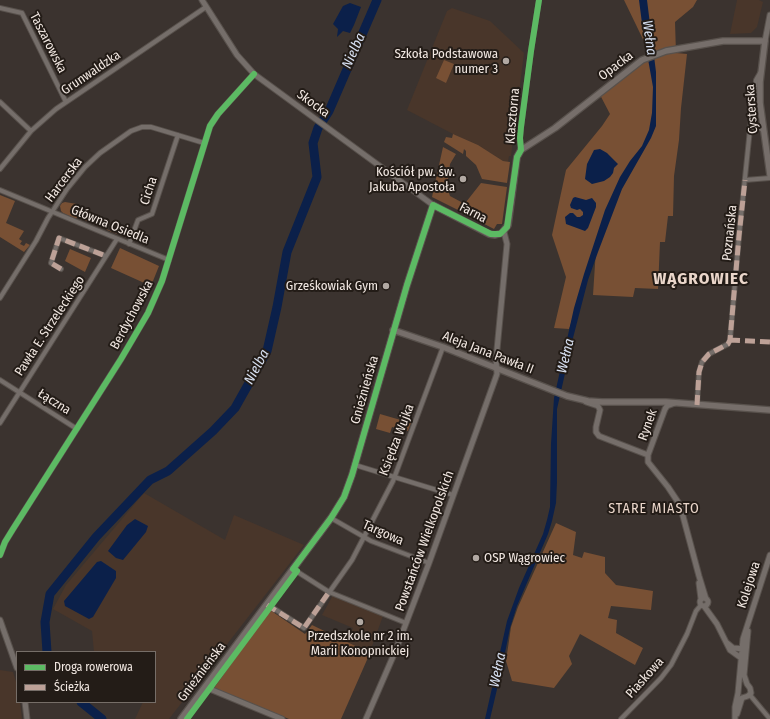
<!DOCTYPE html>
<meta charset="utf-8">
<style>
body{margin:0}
#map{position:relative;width:770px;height:719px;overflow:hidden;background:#3b332f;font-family:"Fira Sans Condensed",sans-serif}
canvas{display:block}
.legend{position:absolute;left:16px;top:651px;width:140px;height:52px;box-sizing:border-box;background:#231c17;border:1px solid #766e68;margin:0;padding:5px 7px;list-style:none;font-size:12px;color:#f2e8e2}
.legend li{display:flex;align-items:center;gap:8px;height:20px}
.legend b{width:20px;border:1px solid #766e68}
</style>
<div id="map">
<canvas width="770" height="719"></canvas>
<ul class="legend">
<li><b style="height:5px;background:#5cba63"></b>Droga rowerowa</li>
<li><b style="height:5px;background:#bda197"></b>Ścieżka</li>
</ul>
</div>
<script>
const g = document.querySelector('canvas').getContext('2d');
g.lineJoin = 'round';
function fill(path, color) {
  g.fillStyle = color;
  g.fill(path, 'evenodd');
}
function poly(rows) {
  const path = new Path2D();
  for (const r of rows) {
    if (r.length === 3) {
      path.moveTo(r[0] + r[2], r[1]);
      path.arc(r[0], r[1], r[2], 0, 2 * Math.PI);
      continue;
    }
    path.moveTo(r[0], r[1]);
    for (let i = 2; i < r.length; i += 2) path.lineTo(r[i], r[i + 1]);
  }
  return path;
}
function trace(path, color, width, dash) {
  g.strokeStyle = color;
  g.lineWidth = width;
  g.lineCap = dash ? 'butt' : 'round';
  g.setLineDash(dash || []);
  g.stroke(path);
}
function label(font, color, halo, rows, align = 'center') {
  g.font = font + ' "Fira Sans Condensed",sans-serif';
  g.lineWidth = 4;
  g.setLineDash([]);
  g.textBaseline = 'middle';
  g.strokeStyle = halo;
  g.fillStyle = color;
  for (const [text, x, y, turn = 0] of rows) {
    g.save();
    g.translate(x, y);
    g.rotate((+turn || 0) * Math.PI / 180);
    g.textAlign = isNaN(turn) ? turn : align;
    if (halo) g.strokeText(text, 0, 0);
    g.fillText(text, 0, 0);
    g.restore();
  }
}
fill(poly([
 [737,0,759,0,763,2,757,27,751,33,730,34],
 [452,8,490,21,524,53,511,156,509,156,508,162,503,161,478,145,453,134,407,110,447,11],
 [144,493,225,540,234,515,304,545,169,719,135,719,143,702,155,702,155,652,94,652,92,631,53,609,66,585],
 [333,595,383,616,372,646,373,648,370,653,347,642,353,628,322,615],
 [0,670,13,672,17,685,17,702,20,702,22,719,0,719]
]), '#49362a');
fill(poly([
 [624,0,697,0,693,7,675,22,676,53,687,54,681,108,679,140,674,176,673,216,668,216,665,242,660,242,658,289,635,288,633,297,593,295,596,249,569,329,554,328,566,277,552,235,566,170,602,126,610,114,599,93,642,60,652,58],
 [444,60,454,64,446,83,436,78],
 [453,134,478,145,503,161,510,162,507,183,482,179,476,165,466,156,466,151,464,149,463,154,444,142,446,137,452,138],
 [443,147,456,154,450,164,447,187,450,196,463,203,458,210,432,197],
 [481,183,507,187,502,224,497,224,494,229,459,211],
 [0,195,15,201,6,223,24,231,19,239,22,241,20,244,24,246,26,243,30,245,24,252,0,237],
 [65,202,77,204,107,230,130,239,77,217,76,219,63,213,61,211,60,206,62,203],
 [120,248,159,266,151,286,111,268],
 [70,249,91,258,85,272,65,261],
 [380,414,411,423,408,431,392,427,390,433,376,429],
 [556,523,576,532,573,555,582,558,584,552,605,557,605,573,616,585,653,591,651,610,611,606,608,618,617,620,616,633,643,648,635,665,580,634,569,656,572,664,554,688,512,681,506,661,511,627,518,607],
 [270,610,305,634,312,625,370,653,341,719,289,719,214,688]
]), '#785034');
fill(poly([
 [639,0,647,0,656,72,656,126,651,138,622,189,598,252,588,280,573,338,557,409,557,482,556,503,552,521,548,534,517,606,510,628,502,668,490,719,485,719,507,621,519,588,543,534,547,520,550,507,551,444,554,398,574,308,584,274,605,210,620,177,630,161,642,146,649,130,652,113,653,87,643,31],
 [350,3,361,7,354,25,350,33,343,31,337,37,338,29,333,24,343,6],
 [600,149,607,153,618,164,614,168,613,173,610,177,604,181,592,184,585,179,587,164,594,150],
 [575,197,586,200,592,198,596,203,596,207,588,228,585,231,566,224,565,217,570,213,573,213,577,217,580,217,583,215,583,212,580,209,577,210,571,208,570,205,573,198],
 [135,519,148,526,146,532,123,560,116,558,108,551,127,525],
 [101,561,116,571,116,578,93,617,89,619,65,606,64,601,97,562]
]), '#0b204a');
trace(poly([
 [47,652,45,622,50,594,96,537,150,480,168,471,213,431,235,408,267,351,277,307,287,252,317,177,313,143,318,128,329,111,377,0],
 [81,702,102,719]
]), '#0b204a', 9);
const minor = poly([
 [0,8,22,13,66,102],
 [0,102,31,131],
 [750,129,757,126,763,130],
 [521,150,520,138,521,127,531,51,539,0],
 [0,169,31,131,56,109,206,7],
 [745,180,770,178],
 [0,190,169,260],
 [129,244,138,220,152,214,178,135],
 [61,269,51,263,59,238,106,256],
 [0,298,36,241,48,218,67,189,85,167,100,153,131,131,142,127,151,127,204,143],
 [0,380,77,429],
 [697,405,699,372,702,362,709,354,728,344,730,340,739,236,750,129,756,80,760,73],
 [0,423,117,239],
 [355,465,453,495],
 [331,518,371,541,429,563],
 [293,569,329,592,406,623],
 [267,604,304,628,352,560,393,481,443,347],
 [750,695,770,719],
 [621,719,661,678,671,665,687,634,696,611,701,605]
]);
const tertiary = poly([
 [202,0,237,55,254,74,433,205],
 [765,41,770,15],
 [586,402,598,406,600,410,596,427,596,432,599,436,648,455],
 [675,403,667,406,665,409,648,455,648,462,668,487,680,505,699,576,706,599],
 [0,555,5,542,13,529,121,359,148,313,162,281,210,126,218,114,254,74],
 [699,583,701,599],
 [704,602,4],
 [704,606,717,624,730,650,741,658],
 [0,620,17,668],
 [727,643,733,648,745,649],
 [205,687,282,719],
 [742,698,748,696,751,693,750,688,747,684,744,675,748,631],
 [25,702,27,719],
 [737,714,742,698],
 [366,719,395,652,429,563,497,374,496,360,507,244,504,232],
 [735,719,735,707,738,693,743,639,770,555]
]);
const secondary = poly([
 [393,330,443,347,567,396,588,401,602,402,666,402,770,410],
 [181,719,331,518,344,497,352,475,407,285,433,205,489,234,495,235,502,233,508,225,517,157,521,150,555,128,642,60,666,51,723,41,765,41,760,82,760,103,770,175]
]);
trace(minor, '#58514c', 6);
trace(tertiary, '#58514c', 7);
trace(secondary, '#58514c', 8);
trace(minor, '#756e6a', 4);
trace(tertiary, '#756e6a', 5);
trace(secondary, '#766e6a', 5.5);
trace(poly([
 [61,269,51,263,59,238,106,256],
 [730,340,770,342],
 [697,405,699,372,702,362,709,354,728,344,730,340,739,236,745,180],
 [267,605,304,628,329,592]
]), '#bda197', 5, [10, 5]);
trace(poly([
 [0,555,5,542,13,529,121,359,148,313,162,281,210,126,218,114,254,74],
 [187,719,297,571,293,569,331,518,344,497,352,475,407,285,433,205,491,234,500,234,507,227,517,157,521,150,520,138,521,127,531,51,539,0]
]), '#5cba63', 6);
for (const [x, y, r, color] of [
 [506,61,4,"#b2a9a3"],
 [463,179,4,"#b2a9a3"],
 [386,286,4,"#b2a9a3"],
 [476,558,4,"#b2a9a3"],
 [360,622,4,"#b2a9a3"]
]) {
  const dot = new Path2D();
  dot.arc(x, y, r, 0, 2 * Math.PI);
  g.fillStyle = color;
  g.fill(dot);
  trace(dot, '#231c17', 1.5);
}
label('13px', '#f2e8e2', '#231c17', [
 ["Taszarowska",48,43,63],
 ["Opacka",616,66,-37],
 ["Grunwaldzka",91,73,-34],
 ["Skocka",313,104,36],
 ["Cysterska",752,109,-94],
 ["Klasztorna",513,116,-85],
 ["Harcerska",64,180,-53],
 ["Cicha",149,191,-72],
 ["Farna",473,213,27],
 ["Główna Osiedla",110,225,22],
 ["Poznańska",730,233,-84],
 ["Berdychowska",132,315,-62],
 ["Pawła E. Strzeleckiego",50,326,-57],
 ["Aleja Jana Pawła II",488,353,21],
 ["Gnieźnieńska",365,390,-74],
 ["Łączna",54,402,32],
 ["Rynek",648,425,-70],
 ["Księdza Wujka",397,440,-69],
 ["Targowa",383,533,24],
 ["Powstańców Wielkopolskich",425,541,-70],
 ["Kolejowa",749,585,-72],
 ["Gnieźnieńska",202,672,-53],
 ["Piaskowa",645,678,-48]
]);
label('13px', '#f2e8e2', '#231c17', [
 ["Szkoła Podstawowa",498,54],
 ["numer 3",498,69],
 ["Kościół pw. św.",455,172],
 ["Jakuba Apostoła",455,187],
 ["Grześkowiak Gym",378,286],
 ["OSP Wągrowiec",484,558,"left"],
 ["Przedszkole nr 2 im.",360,636,"center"],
 ["Marii Konopnickiej",360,651,"center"]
], 'right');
label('italic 14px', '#d8e1f2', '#231c17', [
 ["Wełna",649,38,82],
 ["Nielba",354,51,-66],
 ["Wełna",566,356,-77],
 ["Nielba",257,367,-62],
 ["Wełna",498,670,-78]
]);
g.letterSpacing = '1px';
label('14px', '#ead6ca', '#231c17', [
 ["STARE MIASTO",654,509]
]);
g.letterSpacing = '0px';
g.letterSpacing = '1px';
label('bold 17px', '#ead6ca', '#231c17', [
 ["WĄGROWIEC",701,279]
]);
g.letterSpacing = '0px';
</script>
